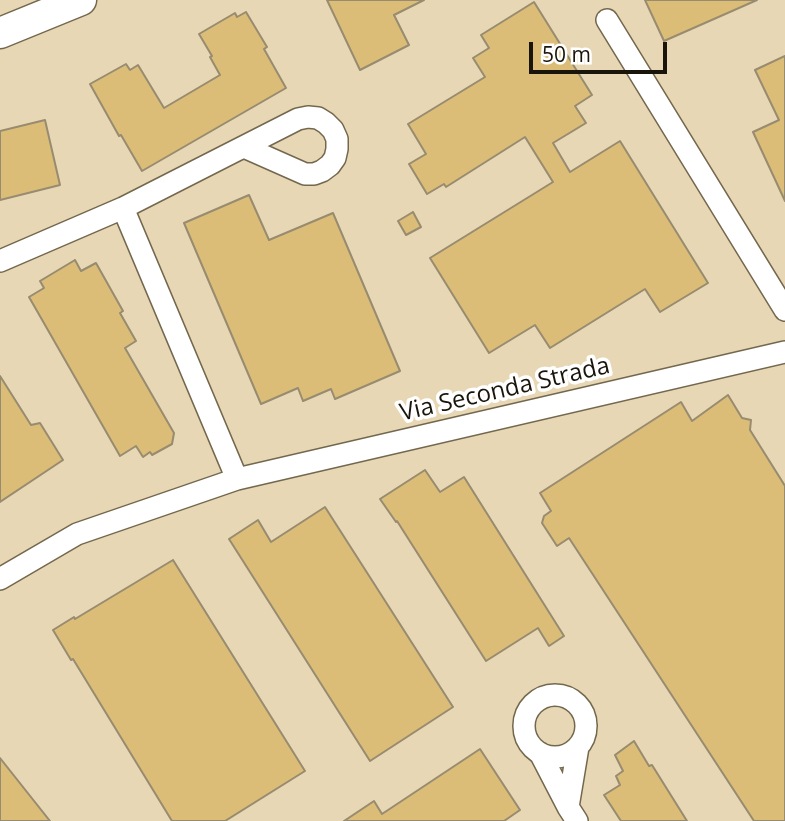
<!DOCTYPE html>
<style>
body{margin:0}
#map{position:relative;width:785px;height:821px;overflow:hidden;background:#efe2c5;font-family:"Open Sans",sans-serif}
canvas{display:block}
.scale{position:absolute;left:529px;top:42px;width:138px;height:32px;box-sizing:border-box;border:4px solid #1a150b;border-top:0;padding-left:9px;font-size:21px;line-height:24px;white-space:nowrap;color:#1a150b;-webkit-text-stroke:5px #fff;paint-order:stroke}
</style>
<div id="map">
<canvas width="785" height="821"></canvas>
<div class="scale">50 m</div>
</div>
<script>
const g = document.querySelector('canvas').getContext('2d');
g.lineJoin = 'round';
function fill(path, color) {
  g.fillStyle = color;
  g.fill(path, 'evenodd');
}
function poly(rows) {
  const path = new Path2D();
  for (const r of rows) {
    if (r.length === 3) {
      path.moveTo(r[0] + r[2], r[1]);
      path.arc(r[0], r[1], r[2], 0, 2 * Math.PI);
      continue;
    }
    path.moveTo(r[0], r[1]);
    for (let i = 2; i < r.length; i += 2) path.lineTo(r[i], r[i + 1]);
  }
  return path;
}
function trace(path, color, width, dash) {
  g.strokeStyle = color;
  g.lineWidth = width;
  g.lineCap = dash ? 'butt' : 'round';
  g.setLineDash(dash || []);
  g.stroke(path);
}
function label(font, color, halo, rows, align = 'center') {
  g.font = font + ' "Open Sans",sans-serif';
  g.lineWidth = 7;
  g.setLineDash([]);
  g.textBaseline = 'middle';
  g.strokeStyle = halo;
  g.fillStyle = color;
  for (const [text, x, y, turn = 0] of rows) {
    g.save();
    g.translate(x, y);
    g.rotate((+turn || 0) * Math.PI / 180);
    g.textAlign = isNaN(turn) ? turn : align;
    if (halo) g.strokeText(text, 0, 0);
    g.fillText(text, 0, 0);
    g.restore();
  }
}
fill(poly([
 [0,0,785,0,785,821,0,821]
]), '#e8d7b4');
const building = poly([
 [327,0,424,0,394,15,409,45,360,70,327,0],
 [645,0,757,0,664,41,645,0],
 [534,2,592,95,575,106,586,123,553,143,570,172,620,141,708,283,660,312,645,289,550,348,535,325,489,353,430,258,553,182,525,137,446,187,444,184,427,194,409,164,426,154,408,124,485,77,473,58,489,48,481,35,534,2],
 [246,12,267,47,264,49,286,88,142,171,121,135,119,136,90,84,126,64,130,70,138,65,164,108,220,75,210,57,212,56,199,34,235,13,237,17,246,12],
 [785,56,785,201,753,132,779,120,755,70,785,56],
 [45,120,60,185,0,200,0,131,45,120],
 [249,195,269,240,333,213,400,371,335,399,331,389,303,401,298,388,261,404,184,223,249,195],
 [413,212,421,227,406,235,398,221,413,212],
 [75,260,81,271,96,263,123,311,120,313,136,341,125,348,174,433,172,444,152,455,150,452,143,457,136,446,120,456,29,297,44,288,40,281,75,260],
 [0,376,31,425,40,423,63,460,0,502,0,376],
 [728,395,742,418,751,420,750,430,785,486,785,821,754,821,569,538,557,546,542,523,544,516,551,511,540,493,681,402,692,421,728,395],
 [425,470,440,492,464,477,564,636,549,646,538,628,486,661,397,521,396,522,380,499,425,470],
 [325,507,453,707,370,761,229,539,258,520,271,542,325,507],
 [173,560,305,771,225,821,172,821,73,659,71,660,53,630,74,617,75,619,173,560],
 [634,741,649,766,652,765,687,821,621,821,604,795,620,785,616,776,623,771,615,755,634,741],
 [480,749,520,810,504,821,344,821,374,801,382,814,480,749],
 [0,758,50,821,0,821,0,758]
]);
fill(building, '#dcbd77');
trace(building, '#978b70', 2);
const minor = poly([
 [607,20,785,310],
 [0,261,123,208],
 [237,479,123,208,298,119,308,117,318,118,326,123,333,130,337,139,337,149,335,158,330,165,322,171,314,174,305,174,244,147],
 [0,579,77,534,237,479,785,352],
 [555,726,31],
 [540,753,568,807,577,821],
 [568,807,578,747]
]);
const secondary = poly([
 [0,33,81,0]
]);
trace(minor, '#73684e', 24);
trace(secondary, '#73684e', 33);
trace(minor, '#fff', 21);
trace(secondary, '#fff', 30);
label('24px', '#1a150b', '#fff', [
 ["Via Seconda Strada",505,390,-13]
]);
</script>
